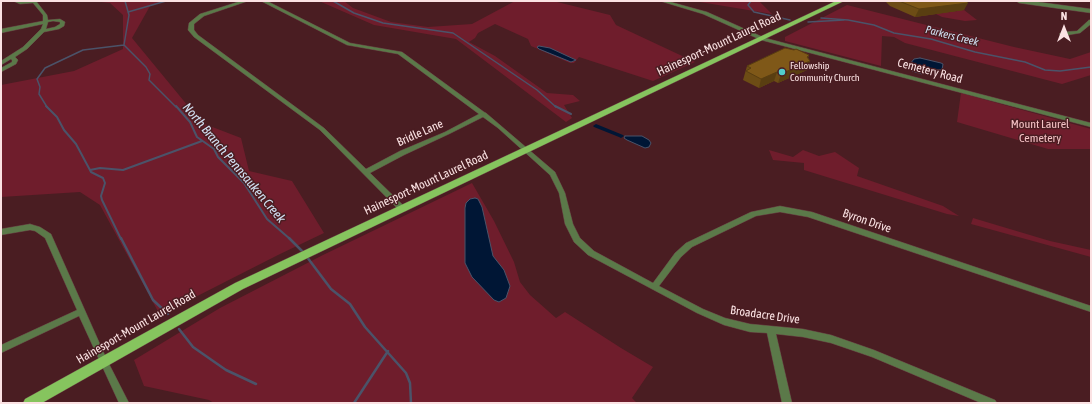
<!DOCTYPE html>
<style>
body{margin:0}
#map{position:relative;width:1092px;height:404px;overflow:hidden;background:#4a1d22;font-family:"Asap Condensed",sans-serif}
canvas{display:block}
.frame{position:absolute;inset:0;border:2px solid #fbe2e3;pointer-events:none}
.north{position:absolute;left:1044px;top:8px;width:40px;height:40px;-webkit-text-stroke:3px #4a1d22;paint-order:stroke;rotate:0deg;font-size:11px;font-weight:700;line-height:16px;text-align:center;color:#fbe2e3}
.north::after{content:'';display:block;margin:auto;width:14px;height:18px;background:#fbe2e3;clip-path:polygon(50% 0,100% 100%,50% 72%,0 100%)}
</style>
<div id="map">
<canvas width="1092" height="404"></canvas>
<div class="frame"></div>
<div class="north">N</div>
</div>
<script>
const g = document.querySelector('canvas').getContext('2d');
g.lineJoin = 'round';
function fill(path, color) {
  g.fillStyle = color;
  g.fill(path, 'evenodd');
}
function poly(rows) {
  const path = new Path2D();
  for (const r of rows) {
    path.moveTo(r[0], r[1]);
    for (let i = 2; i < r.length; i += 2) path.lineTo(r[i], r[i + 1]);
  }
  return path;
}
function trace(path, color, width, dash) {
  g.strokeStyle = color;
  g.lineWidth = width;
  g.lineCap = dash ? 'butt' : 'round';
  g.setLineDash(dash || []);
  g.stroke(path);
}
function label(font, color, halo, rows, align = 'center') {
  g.font = font + ' "Asap Condensed",sans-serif';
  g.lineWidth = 3;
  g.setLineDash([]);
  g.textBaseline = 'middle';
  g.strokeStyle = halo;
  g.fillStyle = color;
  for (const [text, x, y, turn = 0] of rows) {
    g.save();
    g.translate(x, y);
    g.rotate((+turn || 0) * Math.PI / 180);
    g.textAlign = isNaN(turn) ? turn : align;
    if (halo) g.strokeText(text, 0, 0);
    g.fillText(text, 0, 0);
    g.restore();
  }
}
fill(poly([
 [93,1,167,1,150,6,132,38,202,123,241,138,249,171,292,181,324,233,278,255,160,315,100,205,80,192,1,197,1,85,74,71,123,49,123,15,110,3],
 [319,1,344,1,353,8,391,22,428,27,472,24,515,1,553,1,610,15,616,25,695,62,653,81,579,57,574,63,570,63,531,46,528,39,495,24,478,33,475,38,469,42,495,56,547,93,573,95,580,101,564,105,572,118,566,122,456,39,374,25],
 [694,1,759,1,772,14],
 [847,5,1014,47,1070,59,1091,52,1091,75,1062,84,905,43,894,37,882,36,881,66,785,41,785,37],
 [964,10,977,20,965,21,942,17,936,14],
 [961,93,1091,129,1091,149,1048,149,957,122],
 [769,150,793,157,803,150,819,156,835,152,859,168,857,176,943,206,959,216,947,214,804,170,804,163,773,160],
 [472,183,494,221,514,262,520,282,530,295,556,318,565,312,621,348,653,367,632,398,637,403,214,403,209,400,144,386,134,360,220,308,323,255],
 [973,218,1050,241,1091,250,1091,257,971,224]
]), '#6f1d2c');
const water = poly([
 [539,46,550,48,576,60,571,62,539,49,537,47,539,46],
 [920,58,941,63,943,64,942,70,927,69,922,74,912,71,910,64,914,59,920,58],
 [625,136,642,136,649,140,651,143,649,147,645,148,627,140,624,138,625,136],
 [475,198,478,199,482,207,493,256,504,270,510,286,506,298,499,302,494,300,472,277,465,263,465,208,466,203,470,199,475,198]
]);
fill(water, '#001635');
trace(water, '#4b5369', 1);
trace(poly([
 [125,1,129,15,124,45,146,67,150,74,149,80,176,107],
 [333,1,354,13,383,23,453,33,537,90,556,107],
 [751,1,748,5,754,12,790,20],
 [128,12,166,1],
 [821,18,848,20,874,25,894,33,931,39,975,52,1025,62,1045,70,1060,71,1091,67],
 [808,22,844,20],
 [47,107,39,94,40,87,37,79,45,68,83,50,124,45]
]), '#4b5369', 1.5);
trace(poly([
 [46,106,57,117,64,130,76,144,91,172,103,178,105,183,101,196,102,200,121,239],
 [176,106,190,122,197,137,214,149,218,157,244,183,267,219,290,239],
 [555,106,571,114],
 [90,170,100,168,123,170,202,141]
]), '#4b5369', 2);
trace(poly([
 [121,238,153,300,168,314],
 [289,238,304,253],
 [307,257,331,289,350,304,365,327,406,373,410,383,411,403],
 [179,329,193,347,226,370,256,384],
 [354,403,388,351]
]), '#4b5369', 2.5);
fill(poly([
 [596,124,623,135,624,136,621,138,619,137,594,127,593,126,596,124]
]), '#001635');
const minor = poly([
 [13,1,36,1,47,15,48,20,60,19,65,22,64,26,59,29,44,32,27,49,15,57,18,60,16,64,1,72,1,68,12,62,12,60,11,59,1,65,1,61,23,47,41,29,43,24,1,33,1,29,43,21,43,15,33,3,20,4,13,1],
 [53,21,60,22,60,24,55,27,46,29,48,22,53,21],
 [241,1,248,1,204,16,194,24,194,30,198,35,324,128,366,169,400,151,445,132,479,114,398,54,347,45,261,1,267,1,350,43,402,52,484,112,486,113,555,172,565,193,573,224,580,238,594,251,653,283,675,253,686,243,751,212,780,206,812,212,1091,306,1091,312,808,217,780,212,756,216,692,247,681,257,659,286,703,309,725,318,750,324,803,329,831,335,874,350,995,400,997,403,981,403,872,357,831,343,803,337,776,334,792,403,782,403,767,333,750,332,724,325,697,313,588,255,574,242,565,224,559,193,550,175,498,128,483,117,449,134,404,155,370,173,407,209,406,211,400,211,320,130,194,37,188,30,189,23,200,14,241,1],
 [660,1,667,1,707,12,765,38,1091,123,1091,127,761,40,703,14,660,1],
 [1089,20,1091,20,1091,24,1080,33,1062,36,1059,34,1062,32,1077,31,1089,20],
 [30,224,40,227,51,234,107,360,129,403,119,403,79,316,1,353,1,345,77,310,45,238,35,231,30,230,1,235,1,229,30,224]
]);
const tertiary = poly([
 [1016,1,1031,1,1091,9,1091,13,1019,3,1016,1]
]);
const primary = poly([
 [836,1,844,1,243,289,42,403,23,403,25,399,235,283,836,1]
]);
trace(minor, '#663d41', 1);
trace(tertiary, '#663d41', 1);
trace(primary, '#663d41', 1);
fill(minor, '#5b7949');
fill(tertiary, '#5b7949');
fill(primary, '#86c45e');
fill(poly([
 [886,1,966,1,964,10,915,17,890,6,886,2],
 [809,55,808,58,810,61,807,70,778,83,774,81,759,88,743,80,747,66]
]), '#6d4c15');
fill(poly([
 [968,3,964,10,915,17,919,9],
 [809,55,806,63,810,61,807,70,778,83,781,74],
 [777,72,774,81,759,88,761,79]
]), '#593e11');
const building = poly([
 [899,1,966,1,968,3,919,9,899,1],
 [785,48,794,50,796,49,809,55,807,57,810,61,781,74,777,72,761,79,746,71,751,68,747,66,785,48]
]);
fill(building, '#7f5818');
trace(building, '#593e11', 1);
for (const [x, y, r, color] of [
 [782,72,4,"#52cdcc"]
]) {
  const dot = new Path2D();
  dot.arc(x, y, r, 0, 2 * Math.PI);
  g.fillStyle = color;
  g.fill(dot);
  trace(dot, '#4a1d22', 1.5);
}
label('10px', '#fbe2e3', '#4a1d22', [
 ["Fellowship",790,66],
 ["Community Church",790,78]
], 'left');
label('italic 11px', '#d3e1f3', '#4a1d22', [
 ["Parkers Creek",952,36,14]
]);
label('12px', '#fbe2e3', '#4a1d22', [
 ["Hainesport-Mount Laurel Road",719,44,-25],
 ["Cemetery Road",930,71,15],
 ["Bridle Lane",420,133,-24],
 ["Hainesport-Mount Laurel Road",426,183,-25],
 ["Byron Drive",867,221,19],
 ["Broadacre Drive",765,315,8],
 ["Hainesport-Mount Laurel Road",136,327,-30]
]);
label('12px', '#f6c3c6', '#4a1d22', [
 ["Mount Laurel",1040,124],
 ["Cemetery",1040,138]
]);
label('italic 13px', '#d3e1f3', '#4a1d22', [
 ["North Branch Pennsauken Creek",234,163,50]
]);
</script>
